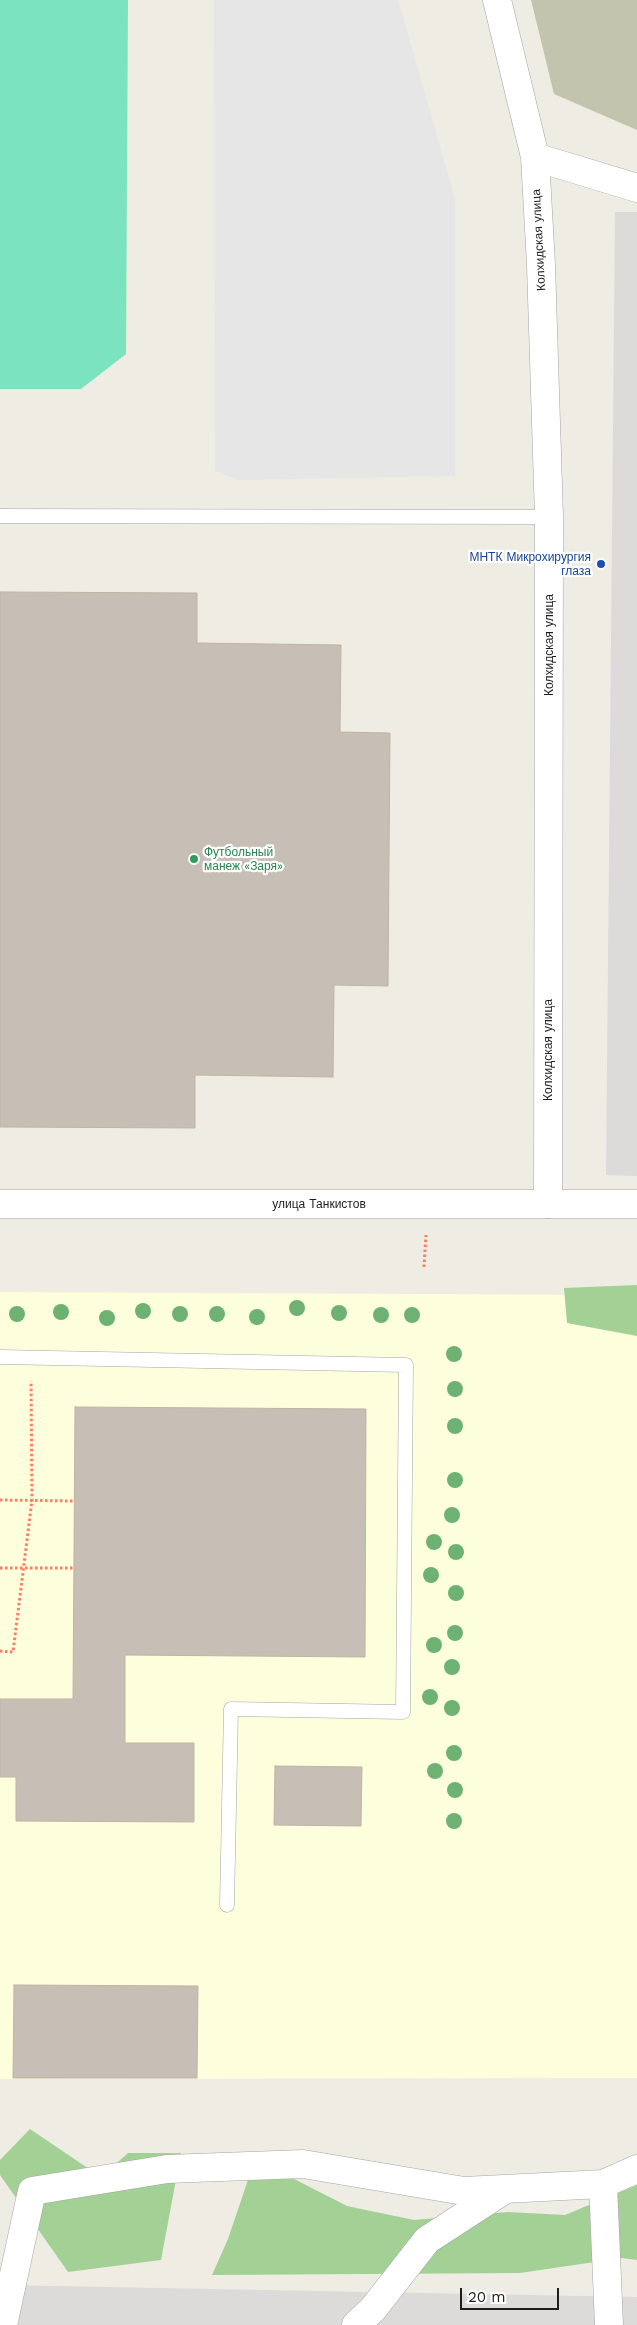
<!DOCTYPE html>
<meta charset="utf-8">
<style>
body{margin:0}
#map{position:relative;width:637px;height:2325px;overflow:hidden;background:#efece3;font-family:"Work Sans",sans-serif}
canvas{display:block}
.scale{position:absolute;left:460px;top:2288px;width:99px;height:22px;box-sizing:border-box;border:2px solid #1e1e1e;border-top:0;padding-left:6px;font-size:15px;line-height:18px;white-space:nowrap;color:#1e1e1e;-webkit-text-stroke:4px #fff;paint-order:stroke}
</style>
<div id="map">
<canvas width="637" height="2325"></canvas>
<div class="scale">20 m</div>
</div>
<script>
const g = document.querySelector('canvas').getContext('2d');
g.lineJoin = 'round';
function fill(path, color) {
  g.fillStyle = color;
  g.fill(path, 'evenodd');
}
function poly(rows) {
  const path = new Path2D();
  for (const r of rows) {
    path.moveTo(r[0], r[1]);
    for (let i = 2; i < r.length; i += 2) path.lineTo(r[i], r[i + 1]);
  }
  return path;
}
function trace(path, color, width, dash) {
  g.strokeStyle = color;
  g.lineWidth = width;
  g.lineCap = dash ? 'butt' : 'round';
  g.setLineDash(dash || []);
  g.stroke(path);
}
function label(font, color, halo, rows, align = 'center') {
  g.font = font + ' "Work Sans",sans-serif';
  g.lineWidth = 4.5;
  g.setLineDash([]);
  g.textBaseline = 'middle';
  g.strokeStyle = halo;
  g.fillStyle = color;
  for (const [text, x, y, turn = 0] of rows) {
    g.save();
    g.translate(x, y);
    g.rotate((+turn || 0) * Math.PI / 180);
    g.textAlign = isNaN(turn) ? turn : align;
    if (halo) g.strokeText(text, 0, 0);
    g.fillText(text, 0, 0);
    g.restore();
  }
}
fill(poly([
 [615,212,637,212,637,1176,606,1175],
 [1,2285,637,2297,637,2325,0,2325]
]), '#dcdbda');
fill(poly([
 [0,1292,637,1295,637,2078,0,2079]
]), '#fdffdc');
fill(poly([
 [531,0,637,0,637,130,554,94]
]), '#c3c4ae');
fill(poly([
 [637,1285,637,1336,567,1323,564,1288],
 [30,2129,101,2177,128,2153,181,2153,161,2260,68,2272,0,2175,0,2160],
 [255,2159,347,2206,414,2220,508,2212,565,2215,637,2185,637,2260,622,2258,520,2273,212,2275,228,2239]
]), '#a3d195');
fill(poly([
 [0,0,128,0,126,354,81,389,0,389]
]), '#7ce3c1');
fill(poly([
 [214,0,398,0,455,198,455,476,238,480,215,471]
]), '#e6e6e6');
const building = poly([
 [0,592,197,593,197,643,341,645,340,732,390,733,388,986,334,985,333,1077,195,1075,195,1128,0,1127,0,592],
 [75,1407,366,1409,365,1657,125,1655,125,1743,194,1743,194,1822,16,1821,16,1777,0,1777,0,1699,73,1699,75,1407],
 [275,1766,362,1767,361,1826,274,1825,275,1766],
 [14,1985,198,1986,197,2078,13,2078,14,1985]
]);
fill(building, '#c7beb6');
trace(building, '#c2b3a4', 1);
const service = poly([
 [0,516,549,517],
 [0,1357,406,1365,403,1712,231,1709,227,1905]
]);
const minor = poly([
 [497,0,535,157,541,265,549,517,548,1204],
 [535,157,637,188],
 [603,2184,609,2325],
 [3,2325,32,2191,167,2169,303,2164,464,2191,603,2184,637,2169],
 [356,2325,373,2309,427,2240,504,2190]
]);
const tertiary = poly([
 [0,1204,637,1204]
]);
trace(service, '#a5a5a5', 15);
trace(minor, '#a5a5a5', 29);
trace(tertiary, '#a5a5a5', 29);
trace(poly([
 [424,1267,426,1235],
 [0,1500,74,1501],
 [0,1568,74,1568],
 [0,1651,13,1652,32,1500,31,1381]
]), '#ff7d64', 3, [2.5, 2.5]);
trace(service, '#fff', 14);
trace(minor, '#fff', 28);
trace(tertiary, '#fff', 28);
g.fillStyle = '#6eb273';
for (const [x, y] of [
 [297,1308],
 [143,1311],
 [61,1312],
 [339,1313],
 [17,1314],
 [180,1314],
 [217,1314],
 [381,1315],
 [412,1315],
 [257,1317],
 [107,1318],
 [454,1354],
 [455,1389],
 [455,1426],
 [455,1480],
 [452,1515],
 [434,1542],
 [456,1552],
 [431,1575],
 [456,1593],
 [455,1633],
 [434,1645],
 [452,1667],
 [430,1697],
 [452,1708],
 [454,1753],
 [435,1771],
 [455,1790],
 [454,1821]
]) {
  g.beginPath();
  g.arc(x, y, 8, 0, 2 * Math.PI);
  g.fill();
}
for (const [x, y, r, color] of [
 [601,564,5,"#1a4fb4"],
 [194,859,5,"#2e9e5b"]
]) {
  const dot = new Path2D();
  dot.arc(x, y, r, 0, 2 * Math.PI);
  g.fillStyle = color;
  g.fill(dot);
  trace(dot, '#fff', 2);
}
label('12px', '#1e1e1e', '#fff', [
 ["Колхидская улица",539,240,-93],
 ["Колхидская улица",549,645,-90],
 ["Колхидская улица",548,1050,-90],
 ["улица Танкистов",319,1204]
]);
label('12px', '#164399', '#fff', [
 ["МНТК Микрохирургия",591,557],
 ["глаза",591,571]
], 'right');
label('12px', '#27864d', '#fff', [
 ["Футбольный",204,852],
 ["манеж «Заря»",204,866]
], 'left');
</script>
